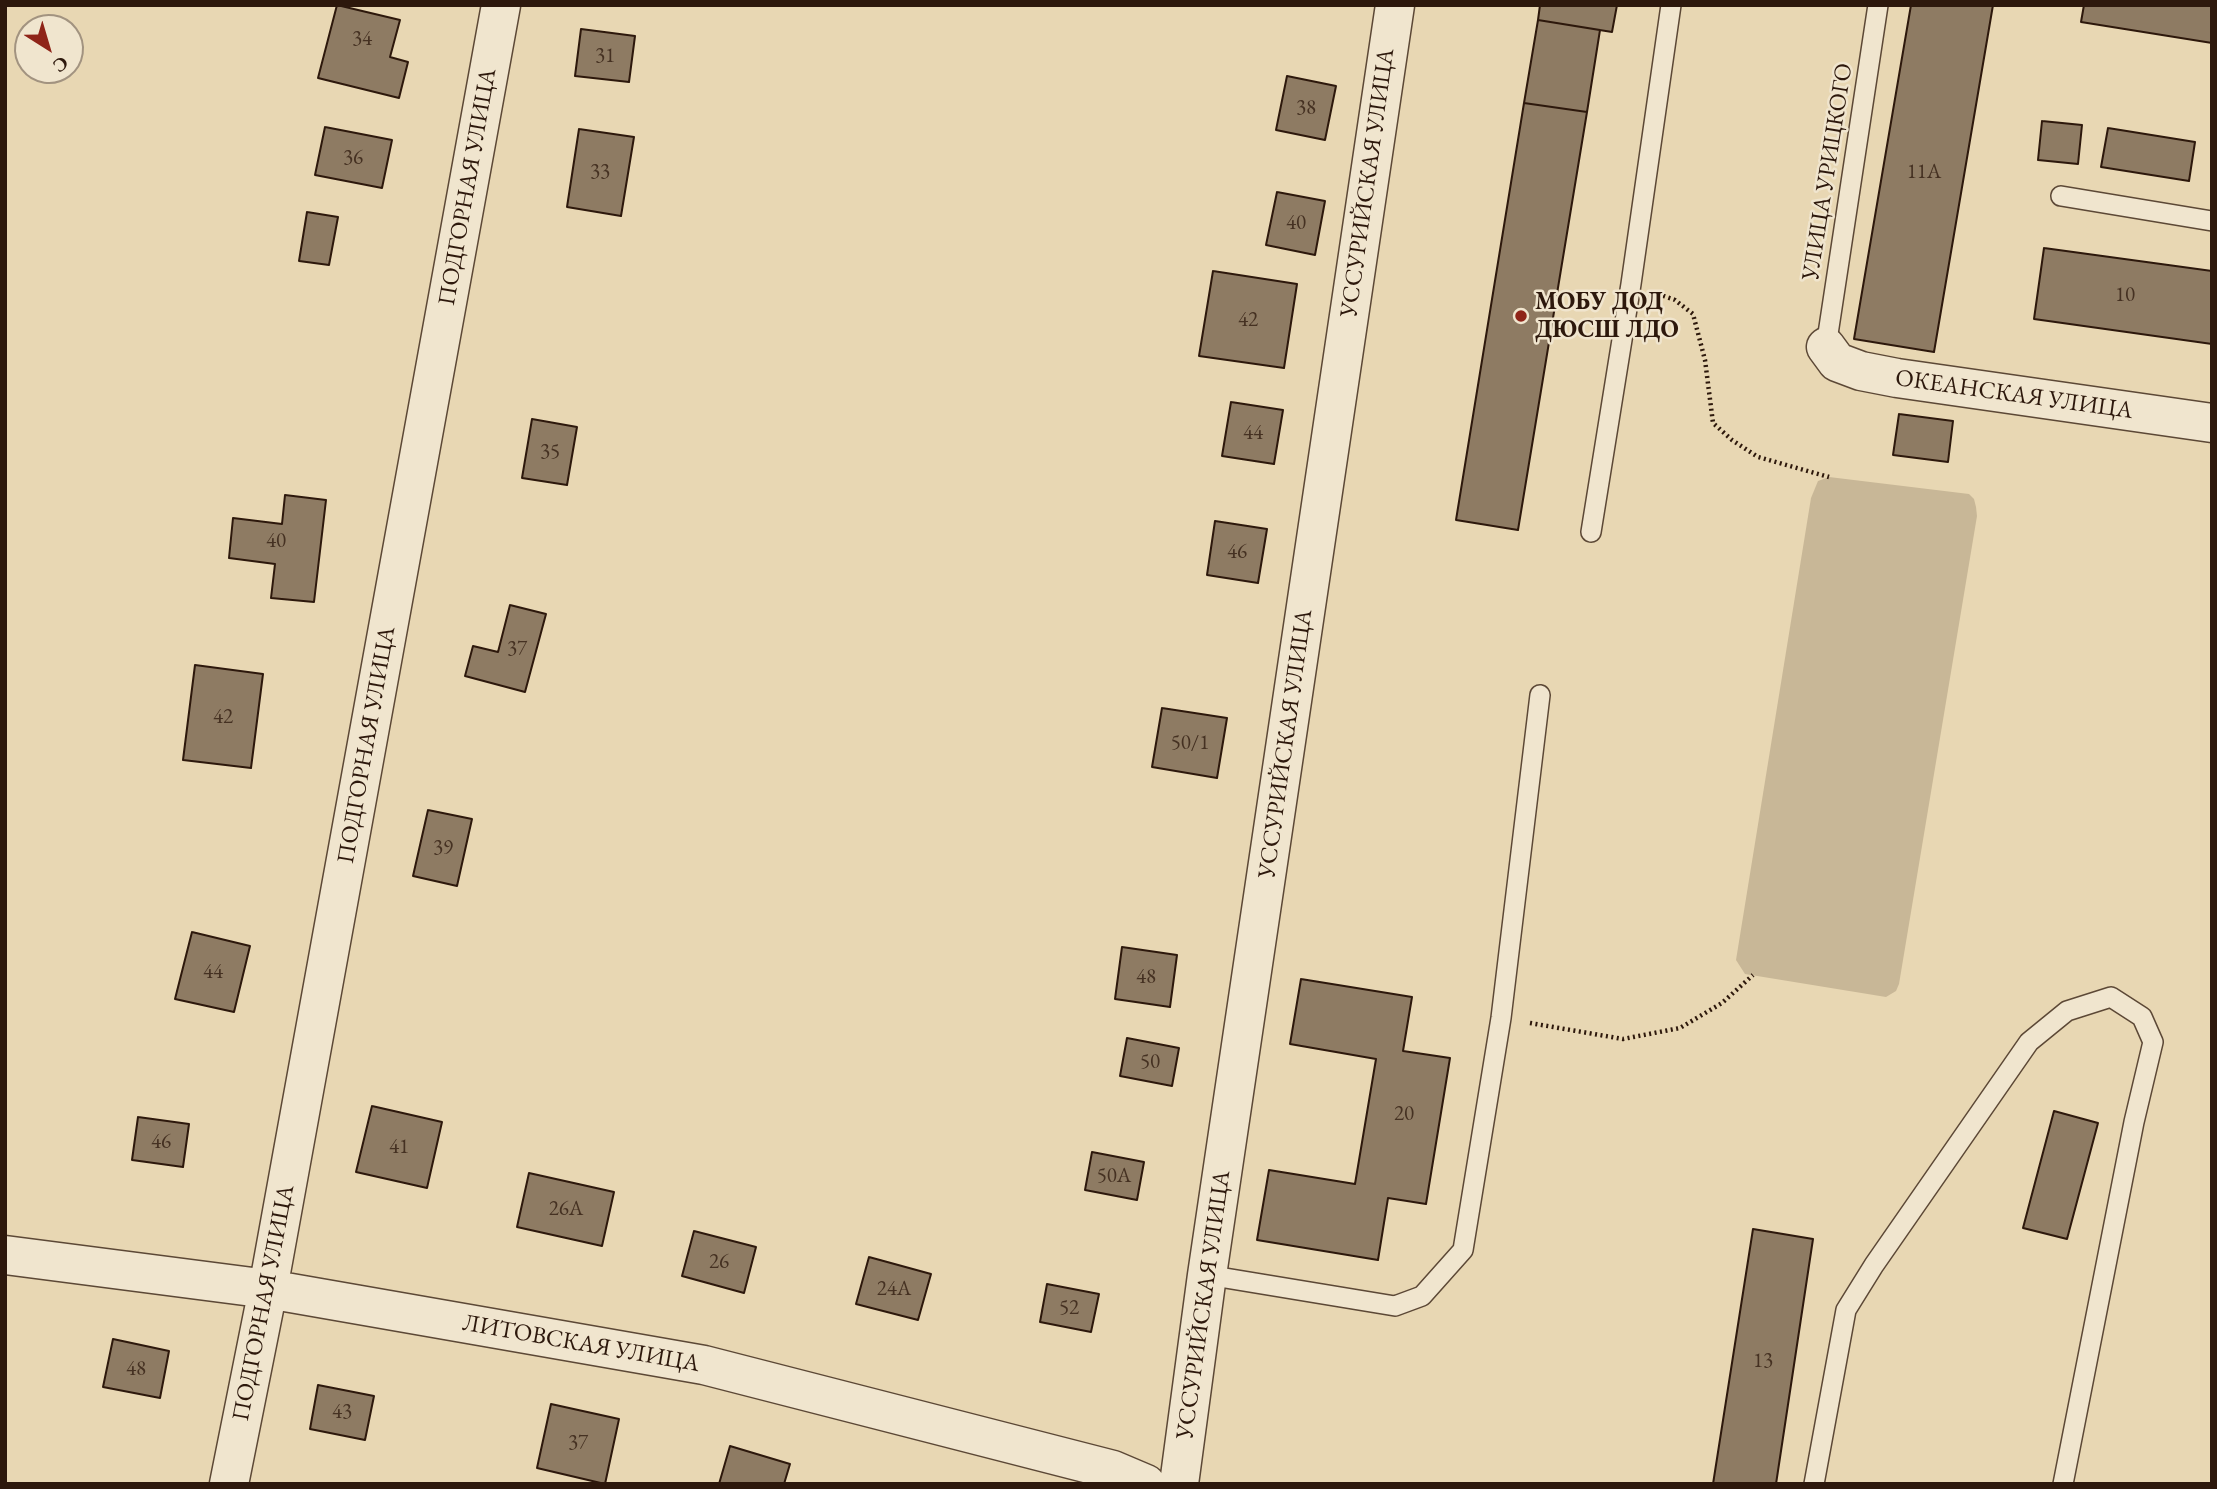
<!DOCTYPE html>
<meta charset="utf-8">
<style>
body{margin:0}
#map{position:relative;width:2217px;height:1489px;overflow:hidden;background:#e8d7b3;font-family:"EB Garamond",serif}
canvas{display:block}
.frame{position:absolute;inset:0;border:7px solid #2d180c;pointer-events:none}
.north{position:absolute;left:14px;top:14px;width:70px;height:70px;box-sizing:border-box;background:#f0e5ce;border:2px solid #a29380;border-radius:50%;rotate:143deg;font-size:19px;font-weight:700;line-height:28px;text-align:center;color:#2d180c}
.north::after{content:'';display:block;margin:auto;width:24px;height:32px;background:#8f2418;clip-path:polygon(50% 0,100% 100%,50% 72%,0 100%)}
</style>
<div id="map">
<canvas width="2217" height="1489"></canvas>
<div class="frame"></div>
<div class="north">С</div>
</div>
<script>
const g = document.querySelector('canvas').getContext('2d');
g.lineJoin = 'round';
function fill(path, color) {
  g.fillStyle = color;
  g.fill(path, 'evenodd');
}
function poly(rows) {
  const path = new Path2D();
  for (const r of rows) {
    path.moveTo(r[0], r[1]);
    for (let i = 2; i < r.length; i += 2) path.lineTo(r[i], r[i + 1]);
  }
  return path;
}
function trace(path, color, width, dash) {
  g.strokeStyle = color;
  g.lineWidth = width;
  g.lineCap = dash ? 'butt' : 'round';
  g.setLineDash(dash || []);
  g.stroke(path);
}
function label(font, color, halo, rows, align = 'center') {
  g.font = font + ' "EB Garamond",serif';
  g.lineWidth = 5;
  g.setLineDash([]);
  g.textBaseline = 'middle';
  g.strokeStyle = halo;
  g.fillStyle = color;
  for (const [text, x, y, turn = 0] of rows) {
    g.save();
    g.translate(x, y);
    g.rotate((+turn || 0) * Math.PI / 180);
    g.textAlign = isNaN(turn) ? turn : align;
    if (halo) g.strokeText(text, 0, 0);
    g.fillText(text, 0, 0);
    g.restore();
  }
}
fill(poly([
 [1829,477,1969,494,1974,499,1976,507,1977,516,1899,984,1896,991,1886,997,1745,974,1736,960,1811,498,1818,481]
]), '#c8b797');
const building = poly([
 [337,5,400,20,390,57,408,62,399,98,318,78,337,5],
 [1540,5,1617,5,1612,32,1538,20,1540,5],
 [1911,5,1993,5,1934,352,1854,339,1911,5],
 [2084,5,2212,5,2212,43,2081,22,2084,5],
 [1538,20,1600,30,1587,112,1524,103,1538,20],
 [581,29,635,36,629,82,575,76,581,29],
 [1287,76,1336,86,1325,140,1276,130,1287,76],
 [1524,103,1587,112,1518,530,1456,520,1524,103],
 [2042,121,2082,125,2078,164,2038,160,2042,121],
 [325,127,392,140,382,188,315,175,325,127],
 [2108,128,2195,142,2189,181,2101,167,2108,128],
 [579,129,634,137,621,216,567,207,579,129],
 [1277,192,1325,201,1315,255,1266,245,1277,192],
 [307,212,338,217,329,265,299,261,307,212],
 [2044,248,2212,271,2212,344,2034,319,2044,248],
 [1213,271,1297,284,1284,368,1199,356,1213,271],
 [1231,402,1283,410,1274,464,1222,456,1231,402],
 [1899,414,1953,421,1948,462,1893,455,1899,414],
 [532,419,577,427,567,485,522,478,532,419],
 [285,495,326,500,314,602,271,598,275,564,229,558,233,518,282,524,285,495],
 [1215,521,1267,529,1258,583,1207,575,1215,521],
 [510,605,546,614,525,692,465,676,473,646,498,652,510,605],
 [195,665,263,674,251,768,183,760,195,665],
 [1162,708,1227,718,1217,778,1152,767,1162,708],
 [428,810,472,819,457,886,413,876,428,810],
 [192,932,250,946,234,1012,175,999,192,932],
 [1122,947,1177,955,1170,1007,1115,999,1122,947],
 [1301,979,1412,997,1403,1051,1450,1058,1426,1204,1388,1198,1378,1260,1257,1240,1269,1170,1355,1184,1376,1059,1290,1044,1301,979],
 [1127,1038,1179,1048,1172,1086,1120,1076,1127,1038],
 [372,1106,442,1122,427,1188,356,1172,372,1106],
 [2054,1111,2098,1123,2067,1239,2023,1228,2054,1111],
 [138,1117,189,1124,183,1167,132,1160,138,1117],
 [1092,1152,1144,1162,1137,1200,1085,1190,1092,1152],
 [529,1173,614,1192,602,1246,517,1227,529,1173],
 [1753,1229,1813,1239,1776,1484,1713,1484,1753,1229],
 [694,1231,756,1247,744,1293,682,1276,694,1231],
 [869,1257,931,1274,918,1320,856,1304,869,1257],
 [1047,1284,1099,1294,1091,1332,1040,1322,1047,1284],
 [113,1339,169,1351,160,1398,103,1387,113,1339],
 [318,1385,374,1396,365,1440,310,1429,318,1385],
 [551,1404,619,1419,605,1484,537,1468,551,1404],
 [730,1446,790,1464,784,1484,719,1484,730,1446]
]);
fill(building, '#8e7b63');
trace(building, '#2d180c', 2);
const service = poly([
 [2061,196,2212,221],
 [1826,347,1878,5],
 [1591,532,1631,284,1671,5],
 [1207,1275,1395,1306,1422,1296,1463,1250,1501,1018,1540,695],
 [1814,1484,1846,1310,1874,1265,2029,1042,2067,1011,2111,997,2142,1017,2153,1042,2134,1122,2063,1484]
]);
const minor = poly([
 [1826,347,1837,362,1861,371,1897,378,2212,423],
 [5,1255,268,1289,704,1365,1113,1470,1146,1484],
 [229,1484,268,1289,501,5],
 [1179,1484,1207,1275,1395,5]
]);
trace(service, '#5c4836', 22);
trace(minor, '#5c4836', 41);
trace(poly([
 [1658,294,1675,300,1693,314,1705,360,1713,423,1732,440,1758,457,1829,477],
 [1530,1023,1623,1039,1680,1028,1722,1003,1753,975]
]), '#2d180c', 4.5, [2, 3.5]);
trace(service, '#f0e5ce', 19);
trace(minor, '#f0e5ce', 38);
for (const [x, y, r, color] of [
 [1521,316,7,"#8f2418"]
]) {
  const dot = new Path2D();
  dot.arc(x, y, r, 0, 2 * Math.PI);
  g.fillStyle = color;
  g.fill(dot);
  trace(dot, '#f0e5ce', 2.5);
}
label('21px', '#453122', null, [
 ["34",362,39],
 ["31",605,56],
 ["38",1306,108],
 ["36",353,158],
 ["33",600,172],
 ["11А",1924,172],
 ["40",1296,223],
 ["10",2125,295],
 ["42",1248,320],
 ["44",1253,433],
 ["35",550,452],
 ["40",276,541],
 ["46",1237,552],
 ["37",517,649],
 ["42",223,717],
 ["50/1",1190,743],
 ["39",443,848],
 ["44",213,972],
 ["48",1146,977],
 ["50",1150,1062],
 ["20",1404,1114],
 ["46",161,1142],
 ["41",399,1147],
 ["50А",1114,1176],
 ["26А",566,1209],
 ["26",719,1262],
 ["24А",894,1289],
 ["52",1069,1308],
 ["13",1763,1361],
 ["48",136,1369],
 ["43",342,1412],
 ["37",578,1443]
]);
label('24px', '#2d180c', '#f0e5ce', [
 ["УЛИЦА УРИЦКОГО",1828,172,-81],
 ["УССУРИЙСКАЯ УЛИЦА",1368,183,-82],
 ["ПОДГОРНАЯ УЛИЦА",468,187,-80],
 ["ОКЕАНСКАЯ УЛИЦА",2014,395,8],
 ["УССУРИЙСКАЯ УЛИЦА",1286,744,-82],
 ["ПОДГОРНАЯ УЛИЦА",367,745,-80],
 ["ПОДГОРНАЯ УЛИЦА",264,1303,-79],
 ["УССУРИЙСКАЯ УЛИЦА",1204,1305,-82],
 ["ЛИТОВСКАЯ УЛИЦА",581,1344,10]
]);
label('bold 24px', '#2d180c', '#f0e5ce', [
 ["МОБУ ДОД",1535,302],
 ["ДЮСШ ЛДО",1535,330]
], 'left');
</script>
